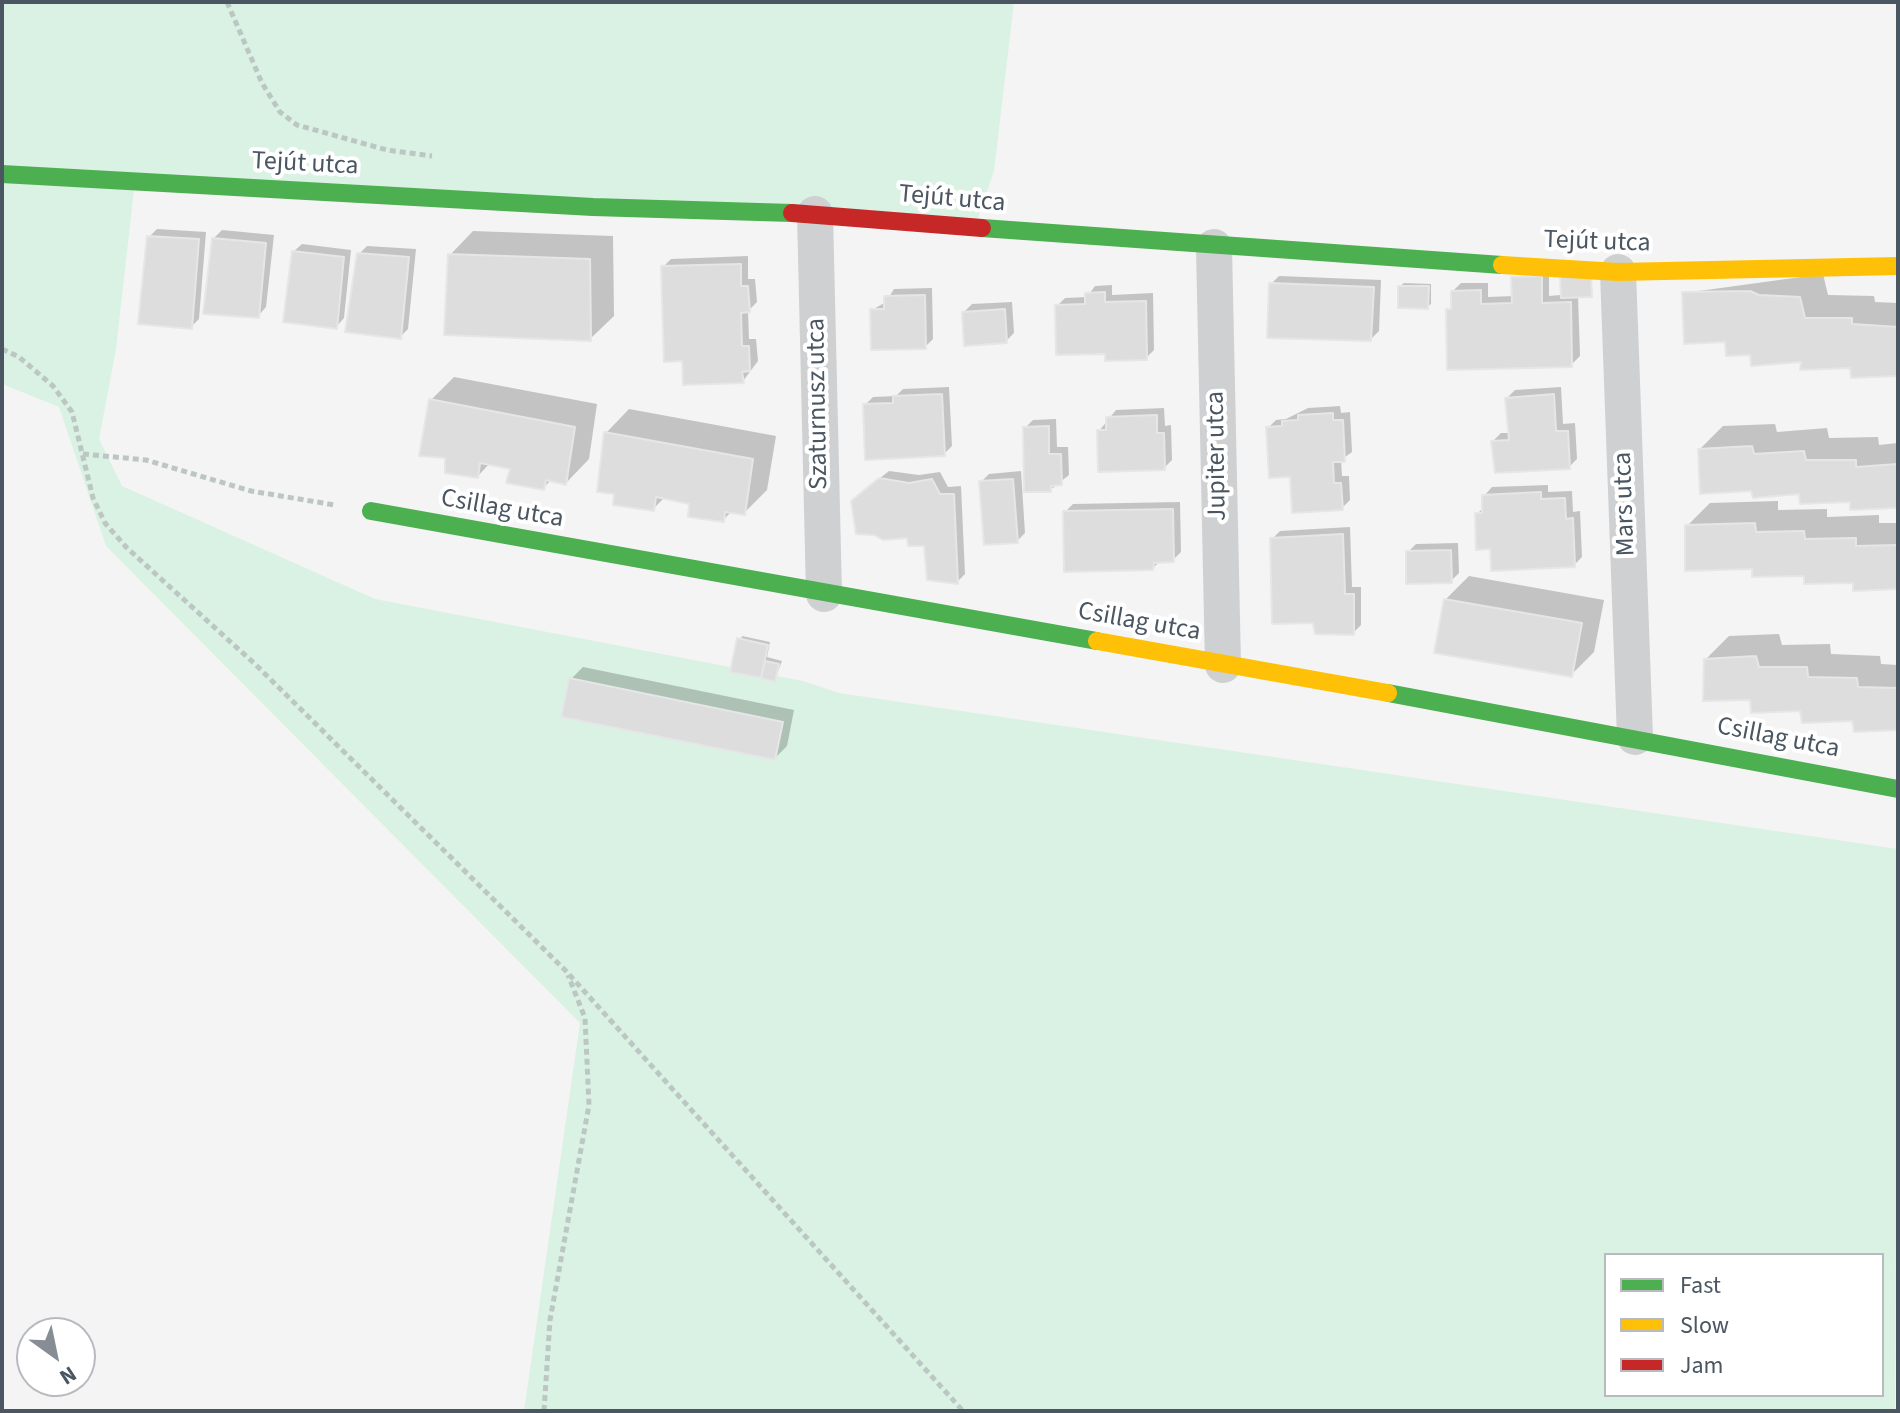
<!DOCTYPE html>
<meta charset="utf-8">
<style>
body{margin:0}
#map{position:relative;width:1900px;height:1413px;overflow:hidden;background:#f4f4f4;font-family:"Source Sans 3",sans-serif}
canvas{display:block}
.frame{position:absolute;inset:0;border:4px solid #4a5661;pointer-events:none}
.legend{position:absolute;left:1604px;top:1253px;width:280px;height:144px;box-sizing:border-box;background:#fff;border:2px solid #b7bbc0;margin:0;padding:10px 14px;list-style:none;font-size:24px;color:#4a5661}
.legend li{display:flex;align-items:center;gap:16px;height:40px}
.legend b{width:40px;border:2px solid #b7bbc0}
.north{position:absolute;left:16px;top:1317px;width:80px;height:80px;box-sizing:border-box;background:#fff;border:2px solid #b7bbc0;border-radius:50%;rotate:147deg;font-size:22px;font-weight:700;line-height:32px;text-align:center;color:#4a5661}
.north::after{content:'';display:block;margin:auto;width:28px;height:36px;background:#868d94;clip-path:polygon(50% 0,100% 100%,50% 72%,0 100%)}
</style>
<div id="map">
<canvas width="1900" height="1413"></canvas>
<div class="frame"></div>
<ul class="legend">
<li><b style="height:10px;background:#4caf50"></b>Fast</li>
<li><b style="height:10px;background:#ffc107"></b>Slow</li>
<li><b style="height:10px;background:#c62828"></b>Jam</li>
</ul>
<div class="north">N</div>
</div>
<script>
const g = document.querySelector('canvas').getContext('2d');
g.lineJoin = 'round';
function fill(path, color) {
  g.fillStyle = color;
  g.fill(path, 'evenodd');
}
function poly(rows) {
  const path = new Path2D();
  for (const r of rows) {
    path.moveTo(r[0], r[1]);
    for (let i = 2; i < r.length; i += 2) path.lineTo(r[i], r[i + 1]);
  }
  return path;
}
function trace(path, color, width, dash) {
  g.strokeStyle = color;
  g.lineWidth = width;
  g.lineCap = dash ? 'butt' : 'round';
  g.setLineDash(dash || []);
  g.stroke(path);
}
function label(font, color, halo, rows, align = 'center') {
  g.font = font + ' "Source Sans 3",sans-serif';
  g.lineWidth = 8;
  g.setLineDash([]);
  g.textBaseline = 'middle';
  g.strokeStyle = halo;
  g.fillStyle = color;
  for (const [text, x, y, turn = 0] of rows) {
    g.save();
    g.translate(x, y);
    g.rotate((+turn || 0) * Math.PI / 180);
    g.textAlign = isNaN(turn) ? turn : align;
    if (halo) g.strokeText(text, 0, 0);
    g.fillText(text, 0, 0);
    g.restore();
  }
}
fill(poly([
 [2,2,1014,2,994,171,975,228,135,181,116,349,99,439,122,486,375,599,803,681,839,693,1898,849,1895,1411,524,1411,580,1023,106,546,59,407,2,384],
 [1606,1255,1882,1255,1882,1395,1606,1395]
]), '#d9f2e3');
fill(poly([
 [157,229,206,232,199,319,191,327,149,237],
 [222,230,274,235,266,307,258,316,214,238],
 [473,231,613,236,614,316,590,339,450,255],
 [302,244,351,250,344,318,336,327,293,252],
 [367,246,416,249,408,329,400,337,359,254],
 [748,256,748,279,755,279,757,302,748,311,749,339,756,339,758,361,743,381,684,359,663,267,671,259],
 [1549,269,1549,296,1594,292,1578,295,1580,356,1571,365,1448,310,1453,305,1453,291,1461,283,1488,283,1488,297,1514,296],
 [1823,274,1828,295,1874,296,1875,302,1898,303,1898,374,1752,353,1727,340,1684,293],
 [1279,276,1381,280,1379,331,1371,339,1271,284],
 [1404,283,1431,284,1431,304,1427,307,1400,286],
 [1112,285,1112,295,1153,293,1154,350,1146,358,1107,352,1057,306,1065,298,1087,297,1095,286],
 [932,288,933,339,925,347,872,310,886,302,894,289],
 [1012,302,1014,333,1006,341,964,312,972,304],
 [454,377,597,404,589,459,566,483,552,479,543,488,512,468,490,463,478,476,447,456,431,400],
 [949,387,952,446,944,454,865,405,873,397,896,396,903,389],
 [1561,387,1563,424,1575,423,1577,459,1569,467,1493,441,1501,433,1511,433,1507,398,1515,390],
 [1340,406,1341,413,1350,412,1352,452,1341,460,1342,476,1349,476,1350,500,1342,508,1292,475,1268,428,1276,420,1286,419,1308,408],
 [1164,408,1165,426,1171,425,1172,460,1164,468,1099,431,1116,410],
 [629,409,776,436,767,490,744,513,732,511,723,520,691,502,665,497,653,509,606,433],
 [1056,419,1057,447,1068,447,1069,475,1050,490,1025,428,1033,420],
 [1775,424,1777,432,1827,428,1829,438,1878,437,1879,445,1898,443,1898,506,1753,488,1700,449,1723,426],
 [889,471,919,475,940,472,948,487,961,486,965,574,957,582,926,545,909,535,861,493],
 [1021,471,1025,533,1017,541,981,482,989,474],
 [1548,485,1548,492,1572,491,1573,512,1580,511,1582,557,1574,565,1477,514,1484,507,1484,496,1492,487],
 [1778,501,1778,510,1827,509,1827,517,1879,515,1879,523,1898,523,1898,587,1754,567,1687,526,1710,503],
 [1180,502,1181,552,1173,560,1160,561,1153,568,1065,512,1073,504],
 [1350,527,1352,587,1361,587,1361,625,1353,633,1315,621,1272,539,1280,531],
 [1458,543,1459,573,1451,581,1408,552,1416,544],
 [1469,576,1604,600,1594,652,1571,675,1445,600],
 [1779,634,1782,645,1830,644,1831,654,1880,656,1881,664,1898,665,1898,728,1751,698,1706,659,1729,636],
 [742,636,770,642,767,657,782,661,775,679,732,671],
 [583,667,794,710,787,746,775,758,571,679]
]), '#0003');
const building = poly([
 [147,236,199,239,192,329,138,324,147,236],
 [212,238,266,243,259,318,203,314,212,238],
 [292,251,344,257,337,329,283,322,292,251],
 [357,253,409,257,401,339,345,332,357,253],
 [448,254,590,259,591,341,444,335,448,254],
 [741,264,741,286,748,286,750,312,741,313,742,346,749,346,750,371,742,372,744,383,683,385,682,361,664,362,661,266,741,264],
 [1542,276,1542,303,1571,302,1572,367,1447,370,1446,309,1451,309,1451,291,1481,290,1481,304,1512,303,1511,277,1542,276],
 [1560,276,1591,276,1592,297,1561,298,1560,276],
 [1269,283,1374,287,1371,341,1267,338,1269,283],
 [1398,286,1429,286,1428,309,1398,308,1398,286],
 [1750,291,1759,295,1800,297,1805,318,1852,318,1852,324,1898,327,1898,376,1851,378,1850,368,1800,370,1801,362,1751,366,1750,355,1726,356,1725,342,1684,344,1682,292,1750,291],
 [1105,292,1105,302,1146,301,1147,360,1105,361,1105,354,1056,355,1055,305,1085,304,1085,293,1105,292],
 [925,295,926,349,871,350,870,309,884,309,884,296,925,295],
 [1005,309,1007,343,964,346,962,312,1005,309],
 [942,394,945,456,865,460,863,404,893,403,893,396,942,394],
 [1554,394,1556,431,1568,431,1570,469,1495,473,1491,441,1509,440,1505,398,1554,394],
 [429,399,575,427,566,485,546,480,544,490,506,483,510,469,480,463,478,478,445,473,445,458,419,456,429,399],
 [1333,413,1333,420,1343,420,1345,462,1333,462,1334,483,1341,483,1343,510,1292,513,1290,477,1269,478,1266,427,1282,426,1282,421,1298,420,1298,415,1333,413],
 [1157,415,1157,433,1164,433,1165,470,1098,472,1097,430,1106,430,1106,417,1157,415],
 [1049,426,1049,454,1061,454,1062,485,1051,486,1051,492,1024,492,1023,427,1049,426],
 [604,432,753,459,745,515,725,512,724,522,688,517,689,504,656,497,654,511,613,505,614,494,597,492,604,432],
 [1752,446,1754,454,1804,451,1806,460,1856,460,1856,467,1898,464,1898,508,1850,510,1850,502,1800,504,1799,494,1753,498,1751,491,1700,494,1698,449,1752,446],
 [879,478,909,483,932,479,940,494,954,494,958,584,927,580,924,546,908,546,907,538,883,540,874,535,856,534,851,501,879,478],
 [1013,479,1018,543,984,545,979,481,1013,479],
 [1541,492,1541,499,1565,498,1566,519,1573,518,1575,567,1491,571,1490,549,1476,550,1475,513,1482,513,1482,495,1541,492],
 [1173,509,1174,562,1154,563,1153,570,1064,572,1063,511,1173,509],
 [1755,523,1756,532,1804,531,1805,539,1856,538,1856,546,1898,545,1898,589,1853,591,1853,583,1804,584,1804,576,1752,577,1752,569,1685,571,1685,525,1755,523],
 [1343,534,1345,594,1354,594,1354,635,1315,634,1313,623,1272,624,1270,538,1343,534],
 [1451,550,1452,583,1406,584,1406,551,1451,550],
 [1444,599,1582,623,1572,677,1434,653,1444,599],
 [737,638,768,645,761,678,730,672,737,638],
 [1756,656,1759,667,1807,667,1808,677,1857,678,1858,687,1898,688,1898,730,1854,732,1852,721,1802,723,1800,711,1751,713,1750,700,1703,701,1704,659,1756,656],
 [765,661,779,664,775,682,761,678,765,661],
 [569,678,783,722,775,760,561,717,569,678]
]);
fill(building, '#ddddde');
trace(building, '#e5e6e7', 2);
trace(poly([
 [227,2,262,83,280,112,297,125,387,150,432,156],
 [2,349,19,357,53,386,72,412,93,498,105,523,127,548,256,665,566,971,963,1411],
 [83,454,146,460,251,491,335,505],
 [544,1411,550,1320,589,1105,585,1018,568,975]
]), '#bcc7c4', 5, [6, 4]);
trace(poly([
 [815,214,824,594],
 [1214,247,1223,665],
 [1618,272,1635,737]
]), '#ced0d2', 36);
trace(poly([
 [2,174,593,207,792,213],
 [982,228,1502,265],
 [371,511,1097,641],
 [1388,693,1898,789]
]), '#4caf50', 18);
trace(poly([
 [1502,265,1618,272,1898,266],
 [1097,641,1388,693]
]), '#ffc107', 18);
trace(poly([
 [792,213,982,228]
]), '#c62828', 18);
label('26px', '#4a5661', '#fff', [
 ["Tejút utca",305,165,3],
 ["Tejút utca",952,200,5],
 ["Tejút utca",1597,243,2],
 ["Szaturnusz utca",819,404,-91],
 ["Jupiter utca",1218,456,-91],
 ["Mars utca",1626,504,-92],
 ["Csillag utca",502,510,10],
 ["Csillag utca",1139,623,10],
 ["Csillag utca",1778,739,11]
]);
</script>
